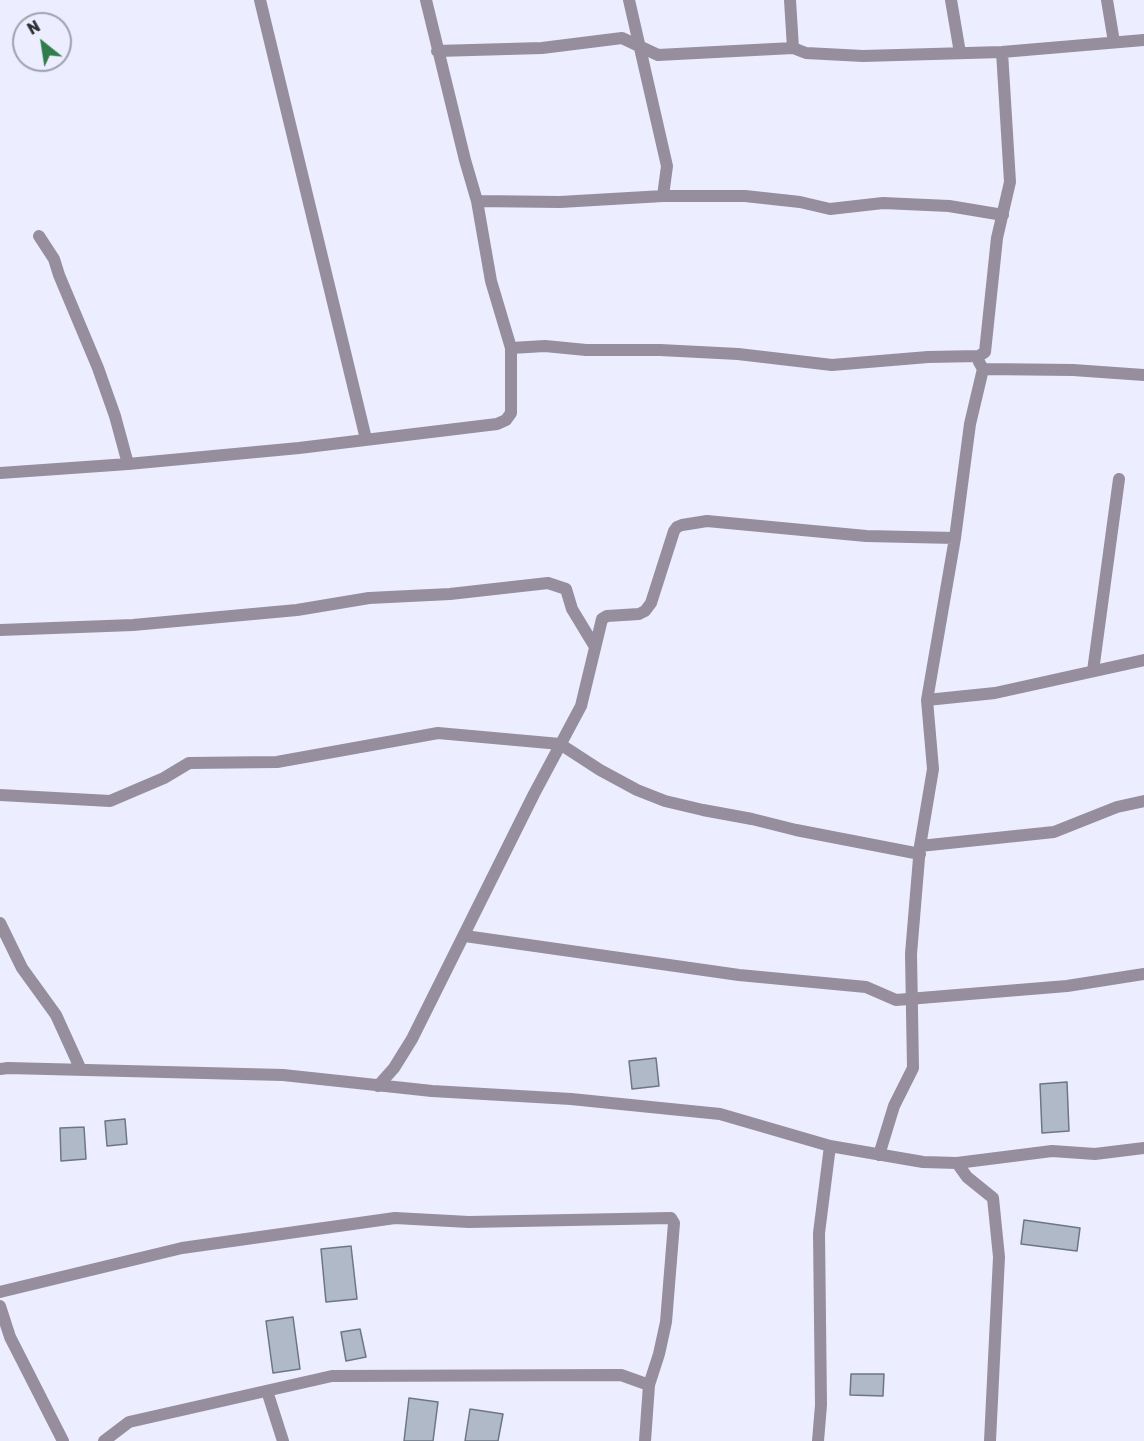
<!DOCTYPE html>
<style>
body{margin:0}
#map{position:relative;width:1144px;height:1441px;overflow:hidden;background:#ecedfe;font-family:Rubik,sans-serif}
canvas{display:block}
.north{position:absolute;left:12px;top:12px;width:60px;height:60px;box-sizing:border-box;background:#ecedfe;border:2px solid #a0a1ad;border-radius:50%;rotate:330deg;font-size:16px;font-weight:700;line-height:24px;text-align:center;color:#2d2e34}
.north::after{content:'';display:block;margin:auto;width:21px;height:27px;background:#307c4b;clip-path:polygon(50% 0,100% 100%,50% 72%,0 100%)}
</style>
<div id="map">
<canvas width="1144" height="1441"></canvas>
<div class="north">N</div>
</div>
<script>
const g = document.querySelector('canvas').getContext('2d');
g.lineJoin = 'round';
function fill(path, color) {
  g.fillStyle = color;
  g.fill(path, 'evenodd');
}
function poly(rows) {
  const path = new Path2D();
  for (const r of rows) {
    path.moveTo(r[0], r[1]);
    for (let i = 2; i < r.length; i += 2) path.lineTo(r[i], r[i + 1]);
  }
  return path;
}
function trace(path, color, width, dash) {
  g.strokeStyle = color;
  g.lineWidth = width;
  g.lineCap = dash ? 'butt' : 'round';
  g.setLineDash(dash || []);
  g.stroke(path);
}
const building = poly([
 [656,1058,659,1086,632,1089,629,1061,656,1058],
 [1067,1082,1069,1131,1042,1133,1040,1084,1067,1082],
 [125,1119,127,1144,107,1146,105,1121,125,1119],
 [84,1127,86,1159,61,1161,60,1128,84,1127],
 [1024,1220,1080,1228,1077,1251,1021,1244,1024,1220],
 [351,1246,357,1299,326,1302,321,1249,351,1246],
 [293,1317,300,1369,273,1373,266,1321,293,1317],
 [360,1329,366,1357,346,1361,341,1332,360,1329],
 [851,1374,884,1374,883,1396,850,1395,851,1374],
 [409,1398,438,1402,433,1441,404,1441,409,1398],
 [470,1409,503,1414,498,1441,465,1441,470,1409]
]);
fill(building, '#afb9c8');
trace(building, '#6d7683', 1.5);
trace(poly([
 [260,0,366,439],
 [790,0,793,48],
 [951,0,960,53],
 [1107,0,1114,42],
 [437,51,542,48,622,38,658,55,793,48,806,53,863,56,1002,52,1144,40],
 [663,196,745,196,800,202,830,209,883,203,949,206,1003,215],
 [477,201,560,202,663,196,667,166,629,0],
 [39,236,54,259,59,275,98,368,115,416,128,464],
 [511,348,545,346,586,350,660,350,738,354,832,365,928,357,979,356,985,352,997,238,1010,182,1002,52],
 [979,362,983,369,1073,370,1144,375],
 [0,473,128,464,299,448,497,424,506,420,511,413,511,348,491,281,477,201,465,160,426,0],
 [0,630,133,625,297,610,369,598,450,594,548,583,566,589,572,609,595,647],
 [1093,671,1119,479],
 [927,700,995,693,1144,660],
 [0,795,110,801,164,778,189,763,277,762,438,733,560,744,600,770,637,790,665,801,703,810,752,819,796,830,920,854],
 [920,846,1054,832,1117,807,1144,801],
 [0,923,22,968,56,1015,81,1070],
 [465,936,739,975,866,987,896,1000,1067,986,1144,974],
 [0,1069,8,1068,283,1075,432,1091,571,1099,720,1114,830,1146],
 [378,1086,394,1068,412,1039,534,794,581,706,602,619,607,616,639,614,645,611,651,603,674,531,677,527,682,525,707,521,866,536,955,538],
 [879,1155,894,1106,913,1068,911,954,920,846,933,769,927,700,955,538,970,424,983,369],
 [957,1163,967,1177,993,1198,999,1257,990,1441],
 [0,1292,182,1248,395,1218,469,1222,671,1218,674,1223,666,1322,659,1354,649,1385,645,1441],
 [0,1306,10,1337,63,1441],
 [267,1391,283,1441],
 [104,1441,129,1422,332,1376,621,1375,649,1385],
 [818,1441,821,1405,819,1233,830,1146,923,1162,957,1163,1052,1151,1095,1154,1144,1148]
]), '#968d9d', 12);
</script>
